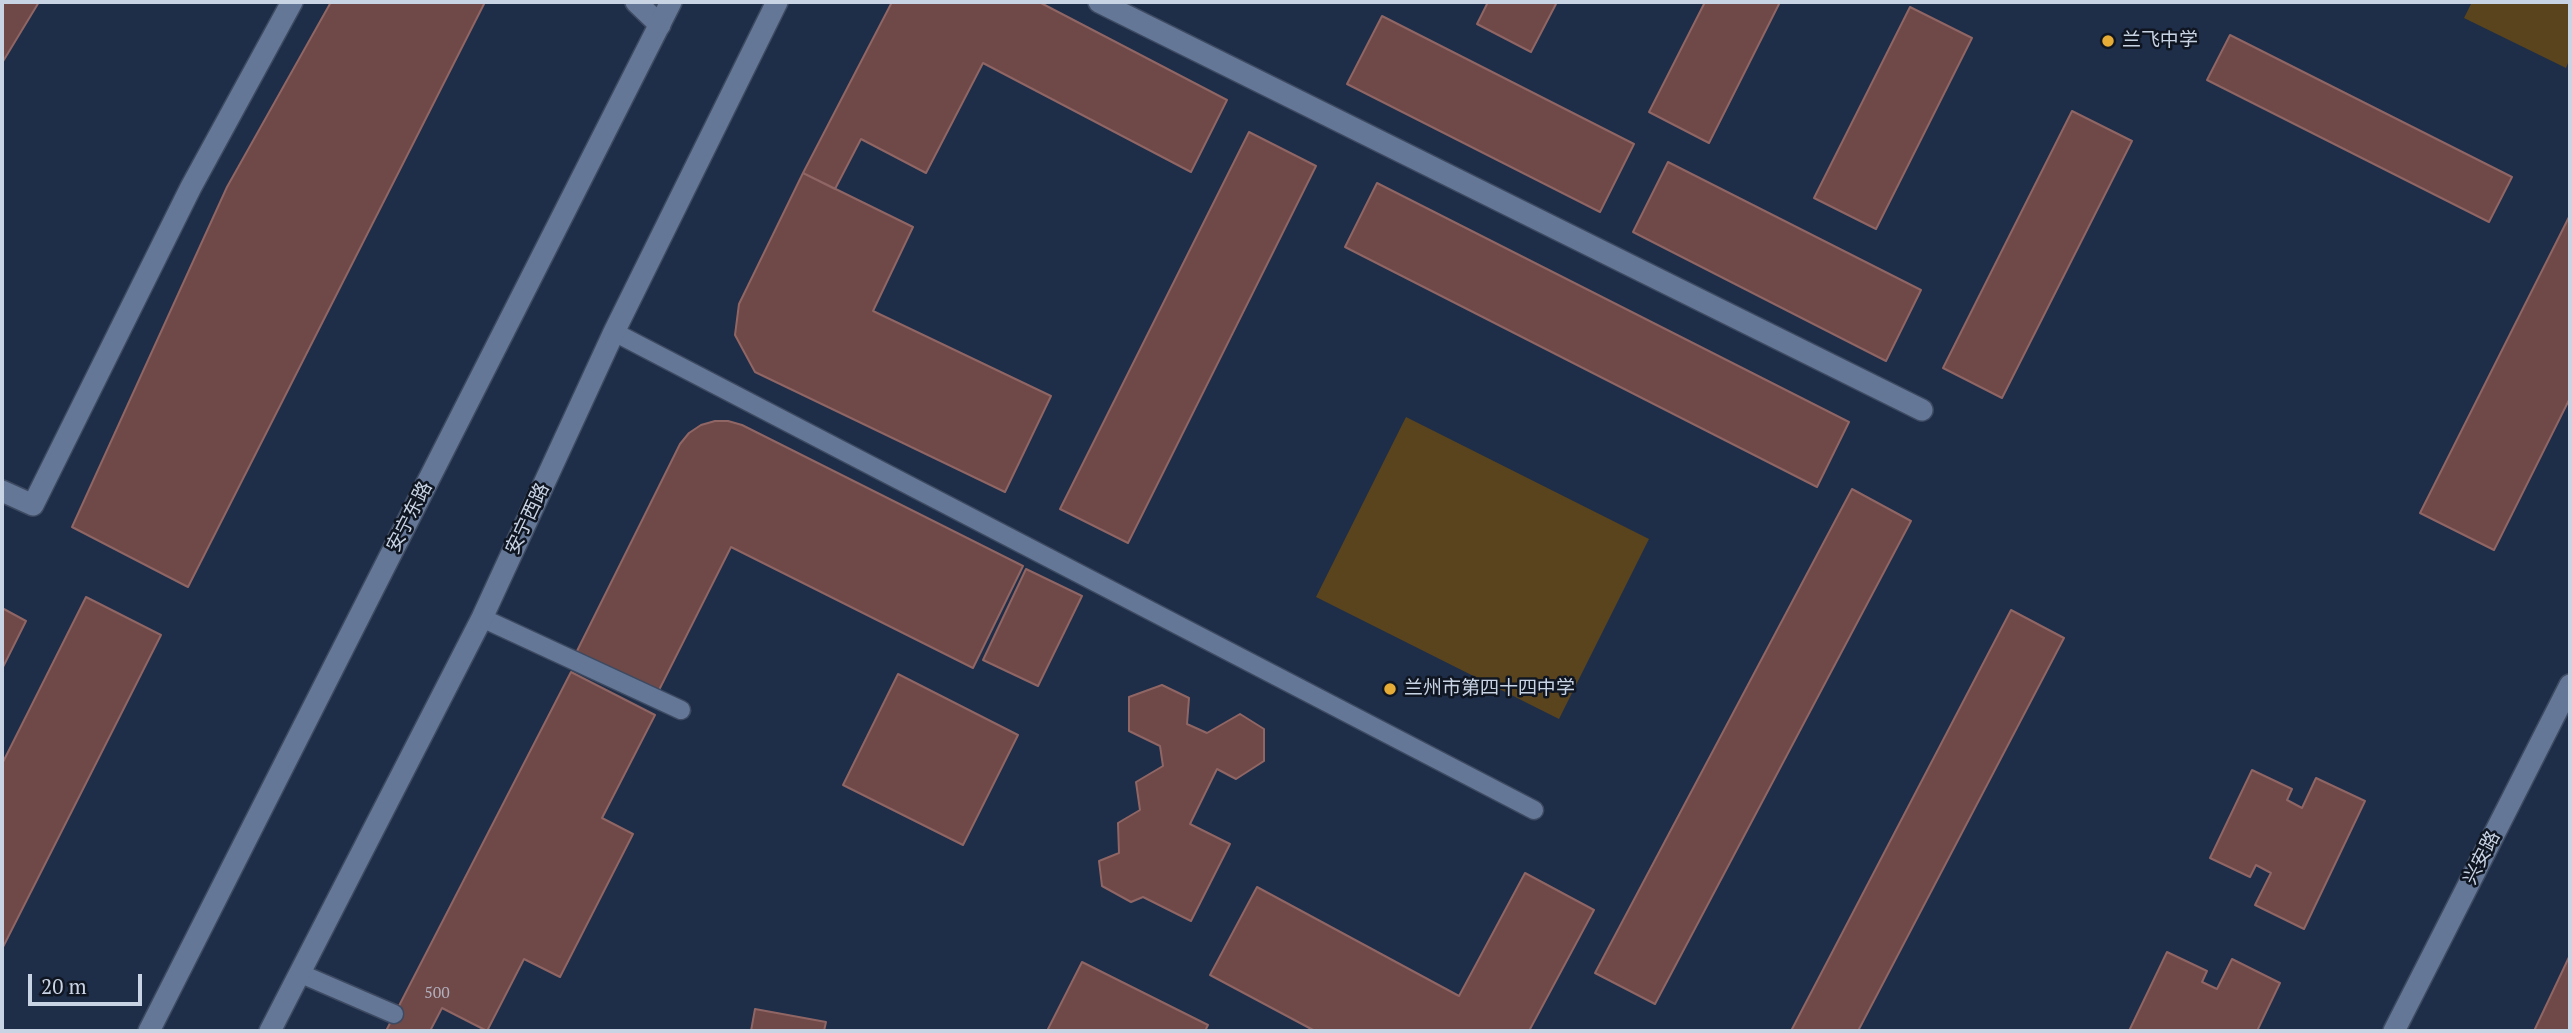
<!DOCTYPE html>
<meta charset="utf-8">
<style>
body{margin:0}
#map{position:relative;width:2572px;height:1033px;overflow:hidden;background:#1e2d48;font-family:"PT Serif",serif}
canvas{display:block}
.frame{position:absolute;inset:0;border:4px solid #c8d3e4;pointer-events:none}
.scale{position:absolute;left:28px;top:974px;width:114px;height:32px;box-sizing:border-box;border:4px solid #c8d3e4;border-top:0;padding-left:9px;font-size:21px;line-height:24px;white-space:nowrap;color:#c8d3e4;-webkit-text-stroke:5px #0f1622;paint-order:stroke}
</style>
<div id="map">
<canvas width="2572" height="1033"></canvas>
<div class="frame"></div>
<div class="scale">20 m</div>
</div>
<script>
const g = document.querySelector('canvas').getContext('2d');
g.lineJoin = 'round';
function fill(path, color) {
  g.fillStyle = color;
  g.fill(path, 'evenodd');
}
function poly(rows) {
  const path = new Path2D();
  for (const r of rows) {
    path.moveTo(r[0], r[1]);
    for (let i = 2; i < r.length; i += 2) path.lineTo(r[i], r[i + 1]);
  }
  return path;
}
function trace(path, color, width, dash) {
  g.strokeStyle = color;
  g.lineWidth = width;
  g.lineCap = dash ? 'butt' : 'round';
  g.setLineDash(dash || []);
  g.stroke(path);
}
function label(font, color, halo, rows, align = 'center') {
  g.font = font + ' "PT Serif","Noto Sans SC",serif';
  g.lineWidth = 5;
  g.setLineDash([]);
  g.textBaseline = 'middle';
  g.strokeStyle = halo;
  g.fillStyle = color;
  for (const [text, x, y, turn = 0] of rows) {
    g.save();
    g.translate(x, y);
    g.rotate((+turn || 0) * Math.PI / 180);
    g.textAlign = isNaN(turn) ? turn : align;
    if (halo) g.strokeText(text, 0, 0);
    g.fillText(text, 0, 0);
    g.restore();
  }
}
fill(poly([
 [2472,2,2570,2,2570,58,2566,68,2464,18],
 [1406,417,1649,539,1559,719,1316,597]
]), '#59441e');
const building = poly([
 [2,2,39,2,2,63,2,2],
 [331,2,485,2,188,587,72,527,227,187,331,2],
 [892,2,1039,2,1227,100,1191,172,983,63,926,173,861,139,835,189,803,173,892,2],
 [1488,2,1557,2,1531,52,1477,24,1488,2],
 [1705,2,1780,2,1709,143,1649,112,1705,2],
 [1910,7,1972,38,1876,229,1814,198,1910,7],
 [1382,16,1634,144,1600,212,1347,84,1382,16],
 [2230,35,2512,177,2489,222,2207,80,2230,35],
 [2072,111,2132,141,2002,398,1943,368,2072,111],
 [1249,132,1316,166,1128,543,1060,509,1249,132],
 [1668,162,1921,290,1886,361,1633,232,1668,162],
 [803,173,913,227,873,311,1051,396,1005,492,755,372,735,335,739,304,803,173],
 [1377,183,1849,422,1817,487,1345,247,1377,183],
 [2570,215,2570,398,2494,550,2420,513,2570,215],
 [715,421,728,421,742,425,1023,566,973,668,731,547,656,696,575,655,680,444,689,433,701,425,715,421],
 [1852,489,1911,521,1655,1004,1595,973,1852,489],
 [1026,569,1082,596,1038,686,983,660,1026,569],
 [86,597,161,635,2,949,2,764,86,597],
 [2,608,26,621,2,669,2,608],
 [2011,610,2064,638,1858,1031,1791,1031,2011,610],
 [571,672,655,715,602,818,633,834,560,977,524,959,487,1031,442,1008,430,1031,386,1031,571,672],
 [898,674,1018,735,963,845,843,785,898,674],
 [1162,685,1189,698,1187,724,1207,733,1240,714,1264,729,1264,761,1236,779,1217,769,1190,824,1230,844,1191,921,1143,897,1131,902,1102,886,1099,861,1119,853,1118,823,1140,810,1136,782,1163,766,1160,746,1129,731,1129,697,1162,685],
 [2252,770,2292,789,2287,800,2302,808,2316,778,2365,801,2304,929,2255,905,2271,873,2256,865,2250,877,2210,858,2252,770],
 [1525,873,1594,910,1529,1031,1315,1031,1210,975,1257,887,1459,996,1525,873],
 [2167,952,2207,971,2202,982,2217,989,2232,959,2280,983,2257,1031,2129,1031,2167,952],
 [2570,955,2570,1031,2534,1031,2570,955],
 [1082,962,1208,1025,1205,1031,1047,1031,1082,962],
 [755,1009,826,1022,824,1031,751,1031,755,1009]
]);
fill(building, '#6f4848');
trace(building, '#906665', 2);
const lane = poly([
 [614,332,1534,810],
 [482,618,681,710],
 [299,973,394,1014]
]);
const street = poly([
 [636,2,660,25],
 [1099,2,1922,410],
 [2,491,33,505,191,187,292,2]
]);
const secondary = poly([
 [149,1031,671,2],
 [270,1031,482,618,614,332,777,2],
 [2394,1031,2570,685]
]);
trace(lane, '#3d4a61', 21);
trace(street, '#3d4a61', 24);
trace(secondary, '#3d4a61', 24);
trace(lane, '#647796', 18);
trace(street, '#647796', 21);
trace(secondary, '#647796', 21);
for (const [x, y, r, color] of [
 [2108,41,7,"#e6ac36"],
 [1390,689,7,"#e6ac36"]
]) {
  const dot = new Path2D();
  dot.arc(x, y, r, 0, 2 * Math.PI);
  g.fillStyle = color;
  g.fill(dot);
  trace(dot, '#0f1622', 2.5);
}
label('16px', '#b2b0bd', null, [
 ["500",437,993]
]);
label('19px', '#c8d3e4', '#0f1622', [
 ["兰飞中学",2122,41],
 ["兰州市第四十四中学",1404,689]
], 'left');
label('19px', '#c8d3e4', '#0f1622', [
 ["安宁东路",410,517,-63],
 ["安宁西路",528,519,-65],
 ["兴安路",2482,858,-63]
]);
</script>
